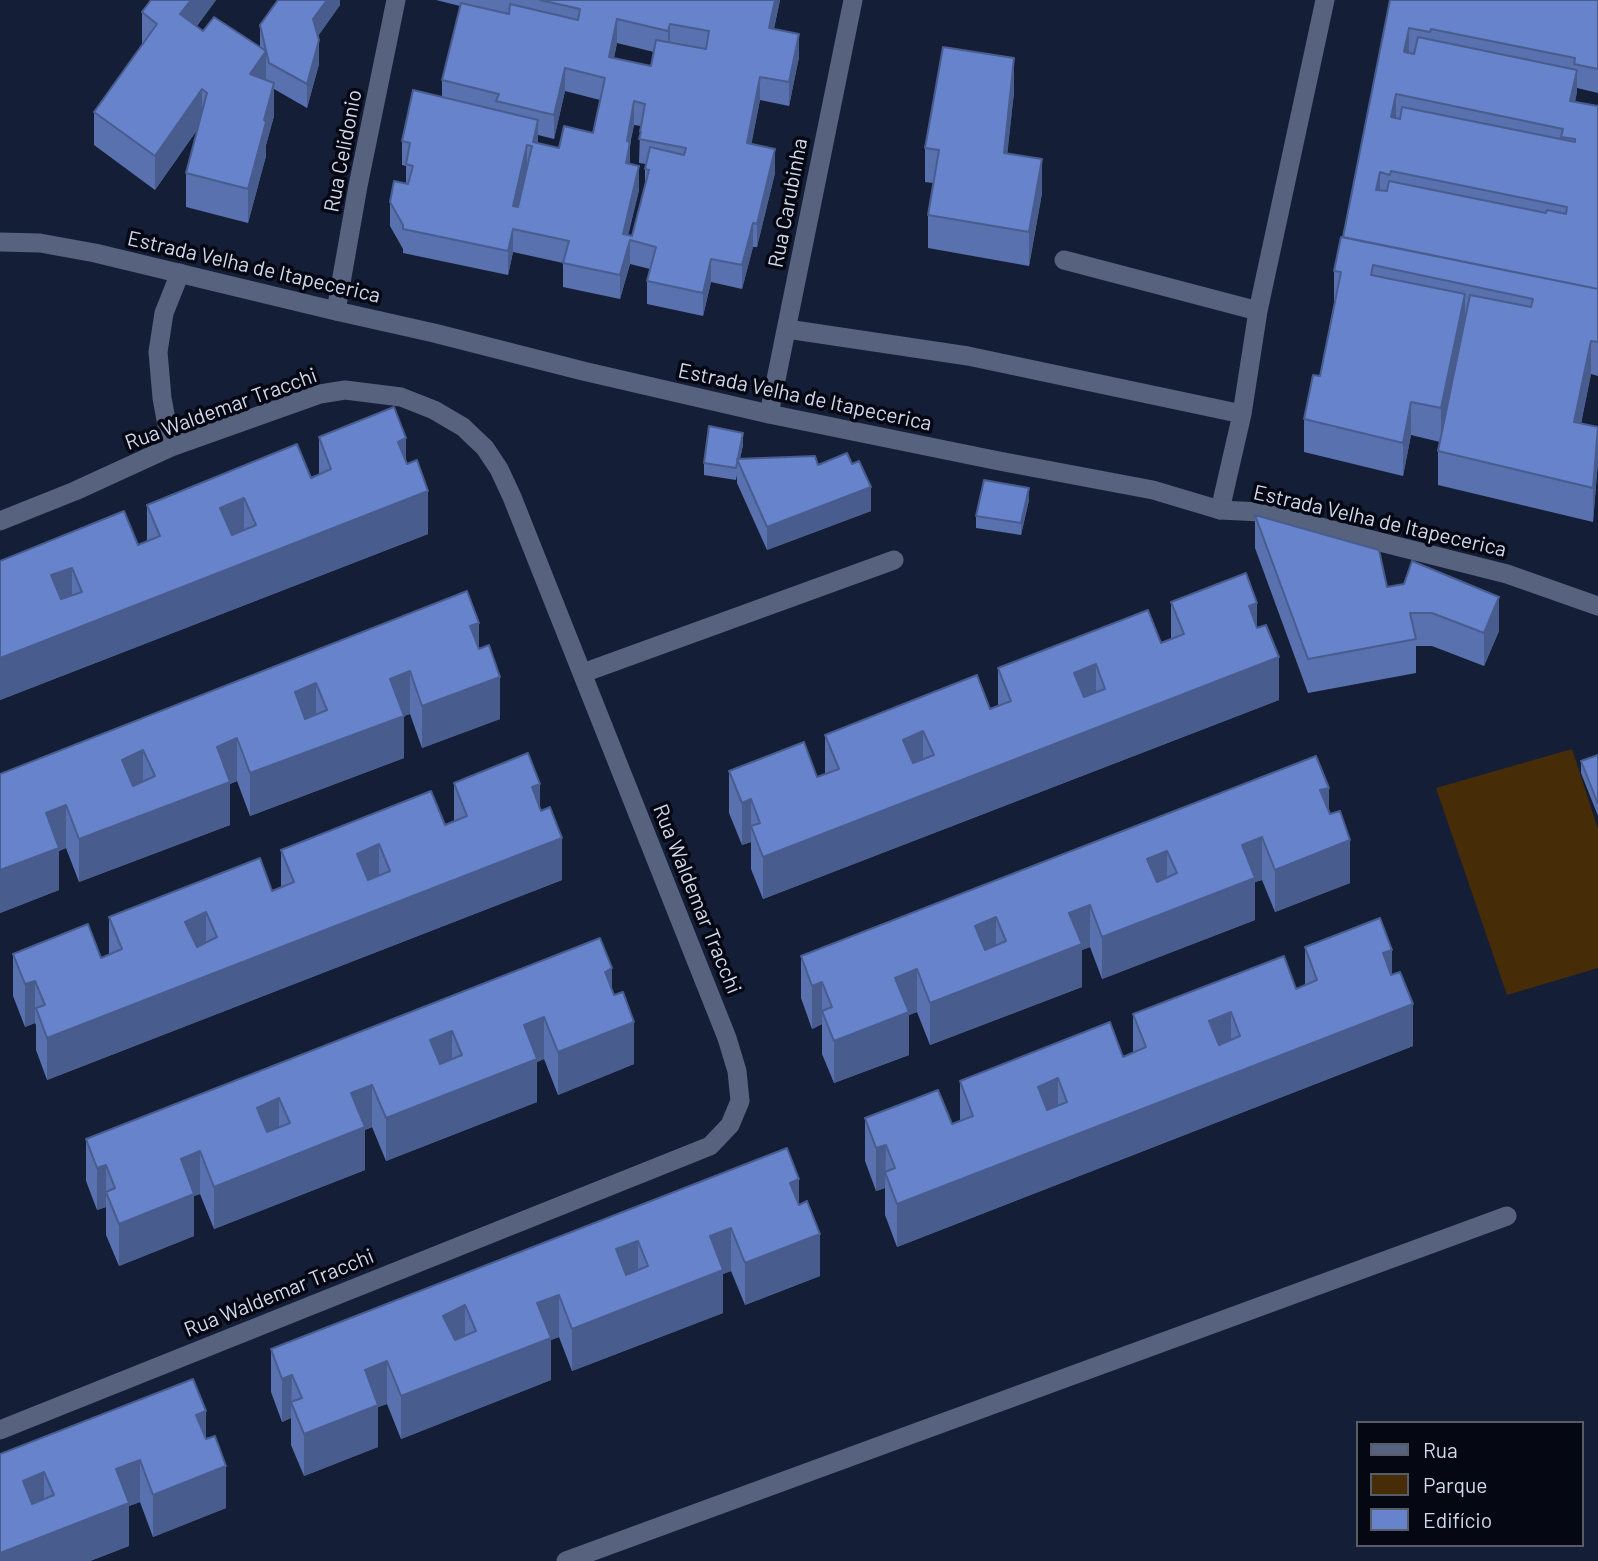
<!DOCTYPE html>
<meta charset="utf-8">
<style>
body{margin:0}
#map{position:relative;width:1598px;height:1561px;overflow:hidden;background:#141e36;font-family:Barlow,sans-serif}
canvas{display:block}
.legend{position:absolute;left:1356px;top:1421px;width:228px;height:126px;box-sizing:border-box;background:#050813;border:2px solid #575c69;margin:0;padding:9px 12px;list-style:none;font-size:21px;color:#d2d9ea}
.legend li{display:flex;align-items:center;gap:14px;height:35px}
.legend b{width:35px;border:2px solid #575c69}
</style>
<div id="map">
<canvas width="1598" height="1561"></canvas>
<ul class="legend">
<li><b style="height:9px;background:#56627e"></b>Rua</li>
<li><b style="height:19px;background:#462d07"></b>Parque</li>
<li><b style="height:19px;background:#6783cb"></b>Edifício</li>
</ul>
</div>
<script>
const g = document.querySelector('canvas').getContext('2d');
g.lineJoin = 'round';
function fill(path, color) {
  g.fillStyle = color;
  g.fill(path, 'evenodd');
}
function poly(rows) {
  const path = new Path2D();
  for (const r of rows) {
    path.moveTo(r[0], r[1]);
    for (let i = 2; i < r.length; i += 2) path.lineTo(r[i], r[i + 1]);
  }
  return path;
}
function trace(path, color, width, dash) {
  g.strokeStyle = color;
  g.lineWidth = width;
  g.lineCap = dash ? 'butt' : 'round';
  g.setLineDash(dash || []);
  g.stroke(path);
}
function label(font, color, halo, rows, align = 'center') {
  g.font = font + ' Barlow,sans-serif';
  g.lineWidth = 7;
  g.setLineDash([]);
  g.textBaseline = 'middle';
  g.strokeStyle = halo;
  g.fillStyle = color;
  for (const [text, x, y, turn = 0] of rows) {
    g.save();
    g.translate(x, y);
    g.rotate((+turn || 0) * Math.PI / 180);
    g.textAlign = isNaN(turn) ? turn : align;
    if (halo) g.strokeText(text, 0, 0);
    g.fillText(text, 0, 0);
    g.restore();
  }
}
fill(poly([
 [1572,749,1598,829,1598,968,1507,995,1436,788]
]), '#462d07');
trace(poly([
 [1064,260,1258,311],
 [787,329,968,356,1242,414],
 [1220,510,1242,414,1258,311,1325,0],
 [583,673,894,560]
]), '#56627e', 19);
trace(poly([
 [336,311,358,186,396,0],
 [769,414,853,0],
 [171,447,162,398,158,352,164,313,180,273],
 [0,521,75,491,171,447,320,394,345,390,401,397,434,410,463,427,485,448,499,469,512,497,727,1038,737,1071,740,1101,730,1125,710,1146,0,1430],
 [566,1561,1507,1216]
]), '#56627e', 19);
trace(poly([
 [0,242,40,243,95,253,336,311,434,333,583,371,769,414,999,461,1153,490,1220,510,1261,512,1507,574,1598,606]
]), '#56627e', 19);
fill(poly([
 [216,0,197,26,203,31,260,47,260,25,340,0,340,5,318,36,319,64,307,108,274,89,274,116,266,145,266,156,248,223,186,207,186,173,197,130,155,190,94,145,94,112,142,45,142,12],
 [436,0,780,0,774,29,799,57,789,106,760,100,751,144,775,173,757,247,753,247,742,289,711,282,703,316,647,304,647,281,650,269,630,264,620,299,563,287,563,263,513,252,508,275,403,253,403,249,390,226,390,202,406,183,406,166,402,165,402,141,442,97,442,80,460,6],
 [617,43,654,52,651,66,614,58],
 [565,91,600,100,593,133,559,148,538,144,538,135,554,139],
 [634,125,641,126,640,132,639,163,646,164,645,169,645,186,632,236,628,235,639,190,630,164,630,144],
 [1390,0,1598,0,1598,93,1577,88,1575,102,1598,106,1598,376,1591,374,1581,424,1598,461,1593,522,1438,485,1438,451,1440,442,1411,435,1403,476,1304,452,1304,419,1320,376,1334,305,1334,271,1343,237],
 [1014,92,1007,153,1042,193,1029,266,928,248,928,215,933,183,925,182,925,148],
 [319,437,406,464,428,534,0,700,0,561,138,545,147,541,147,505,311,478,319,474],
 [743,445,740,459,818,465,871,511,767,550,737,483,737,475,736,480,704,475,704,463],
 [1029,500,1021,535,976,528,976,516],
 [1255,515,1387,587,1499,631,1484,666,1432,646,1416,646,1416,673,1308,693,1255,548],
 [467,591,479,649,500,719,422,748,410,714,404,716,404,758,250,816,237,781,230,784,230,825,79,882,66,848,59,851,59,890,0,913,0,774],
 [1171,602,1257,603,1257,628,1279,700,763,899,751,869,751,842,742,845,729,813,729,771,817,777,825,774,825,735,990,709,998,706,998,668,1161,643,1171,640],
 [1598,755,1598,816,1581,773,1581,761],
 [1316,756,1329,811,1350,883,1275,912,1262,880,1255,882,1255,920,1102,979,1090,947,1082,950,1082,987,930,1045,917,1012,909,1015,909,1055,834,1083,822,1054,822,1024,812,1029,801,998,801,956],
 [454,783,540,809,562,880,47,1080,36,1050,36,1025,35,1023,25,1027,13,996,13,954,101,958,109,954,109,917,272,891,281,887,281,850,445,825,454,822],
 [600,938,612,991,634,1064,558,1095,544,1059,537,1062,537,1102,386,1161,372,1127,365,1130,365,1170,214,1229,200,1194,194,1196,194,1236,119,1266,106,1235,106,1207,97,1210,86,1181,86,1139],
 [1305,947,1392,975,1413,1046,897,1247,885,1215,885,1188,876,1191,865,1161,865,1118,952,1124,960,1121,960,1081,1123,1057,1133,1053,1133,1014,1296,989,1305,985],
 [787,1148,799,1205,820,1276,745,1305,731,1271,723,1274,723,1313,572,1371,559,1337,551,1340,551,1380,401,1439,387,1404,378,1407,378,1447,304,1476,291,1445,291,1418,282,1422,271,1392,271,1349],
 [206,1439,226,1508,153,1537,140,1502,129,1506,129,1546,90,1561,0,1454]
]), '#5971af');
fill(poly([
 [191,0,216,0,180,48,180,14],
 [327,0,340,0,340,5,313,43,313,19],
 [775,0,780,0,769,51,769,28],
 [617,19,617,43,609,81,609,57],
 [670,24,670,48,668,55,668,31],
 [1409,28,1409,52,1404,76,1404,52],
 [799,34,799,57,789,106,789,82],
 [319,40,319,64,307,108,307,84],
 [266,51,266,85,250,74],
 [1014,58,1014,92,1004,186,1004,153],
 [565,68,565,91,554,139,554,115],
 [1577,70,1577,93,1570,124,1570,101],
 [760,77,760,100,747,167,747,143],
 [274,83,274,116,266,145,266,156,248,223,248,189,264,120],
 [202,89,202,123,155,190,155,156],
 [1396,94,1396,117,1391,117],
 [634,101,634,125,630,144,630,166,626,186,627,141],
 [538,120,538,144,533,142],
 [527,145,527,168,513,229,513,206],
 [775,149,775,173,757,247,757,224],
 [1042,159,1042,193,1029,266,1029,232],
 [639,166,639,190,623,257,623,234],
 [1380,172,1380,196,1376,190],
 [753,223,753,247,742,289,742,265],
 [513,229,513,252,508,275,508,251],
 [630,240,630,264,620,299,620,275],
 [711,259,711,282,703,316,703,293],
 [1465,294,1465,328,1441,442,1441,408],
 [1591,341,1591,374,1574,456,1574,422],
 [1411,402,1411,435,1403,476,1403,443],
 [1598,427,1598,461,1593,522,1593,488],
 [743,433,743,445,739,464,737,460],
 [406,438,406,480,398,442],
 [871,487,871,511,767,550,767,527],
 [1029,488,1029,500,1021,535,1021,523],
 [428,491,428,534,0,700,0,658],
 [244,498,244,541,220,551,220,508],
 [72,568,72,610,51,618,51,575],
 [1499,597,1499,631,1484,666,1484,633],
 [1257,603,1257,645,1249,606],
 [479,623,479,665,470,626],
 [1279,657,1279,700,763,899,763,857],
 [1096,664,1096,707,1074,715,1074,673],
 [410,671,410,714,404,716,404,758,250,816,250,773,390,679],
 [500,677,500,719,422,748,422,706],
 [316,683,316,726,295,735,295,692],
 [923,731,923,773,903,783,903,740],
 [237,738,237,781,230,784,230,825,79,882,79,839,217,747],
 [143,750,143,793,122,803,122,760],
 [540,784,540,826,532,787],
 [1329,788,1329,830,1320,790],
 [751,799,751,842,742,845,742,803],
 [66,805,66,848,59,851,59,890,0,913,0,870,46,813],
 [1262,837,1262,880,1255,882,1255,920,1102,979,1102,937,1242,845],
 [562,838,562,880,47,1080,47,1038],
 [1350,840,1350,883,1275,912,1275,870],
 [379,844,379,887,357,896,357,854],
 [1167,851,1167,893,1147,902,1147,859],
 [1090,905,1090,947,1082,950,1082,987,930,1045,930,1003,1069,913],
 [206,912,206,955,185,964,185,922],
 [996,917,996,959,975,968,975,926],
 [1392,950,1392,992,1383,953],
 [612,968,612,1011,605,972],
 [917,969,917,1012,909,1015,909,1055,834,1083,834,1041,895,978],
 [35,981,35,1023,25,1027,25,984],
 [822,982,822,1024,812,1029,812,986],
 [1413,1004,1413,1046,897,1247,897,1204],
 [1231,1012,1231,1055,1209,1063,1209,1021],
 [544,1017,544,1059,537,1062,537,1102,386,1161,386,1118,524,1025],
 [634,1022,634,1064,558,1095,558,1052],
 [452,1031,452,1074,430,1083,430,1040],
 [1058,1078,1058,1121,1038,1129,1038,1087],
 [372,1085,372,1127,365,1130,365,1170,214,1229,214,1187,351,1093],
 [279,1098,279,1141,257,1150,257,1108],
 [886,1145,885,1188,876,1191,876,1148],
 [200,1151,200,1194,194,1196,194,1236,119,1266,119,1224,181,1159],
 [106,1165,106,1207,97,1210,97,1168],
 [799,1179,799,1222,790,1183],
 [731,1228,731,1271,723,1274,723,1313,572,1371,572,1329,710,1236],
 [820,1234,820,1276,745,1305,745,1263],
 [638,1241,638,1283,616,1292,616,1249],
 [559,1295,559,1337,551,1340,551,1380,401,1439,401,1396,537,1303],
 [465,1305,465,1348,443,1358,443,1316],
 [387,1361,387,1404,378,1407,378,1447,304,1476,304,1434,365,1370],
 [292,1375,291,1418,282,1422,282,1379],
 [206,1411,206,1453,196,1415],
 [140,1460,140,1502,129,1506,129,1546,90,1561,0,1561,0,1553,116,1469],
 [226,1466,226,1508,153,1537,153,1495],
 [44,1472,44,1514,23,1523,23,1481]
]), '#485c8e');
const building = poly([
 [151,0,191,0,180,14,203,31,214,17,266,51,250,74,274,83,264,120,266,122,248,189,186,173,207,93,202,89,155,156,94,112,157,24,142,12,151,0],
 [278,0,327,0,313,19,319,40,307,84,269,63,260,25,278,0],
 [540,0,775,0,769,28,799,34,789,82,760,77,747,143,775,149,757,224,753,223,742,265,711,259,703,293,647,281,656,247,630,240,620,275,563,263,569,241,513,229,508,251,403,229,403,225,390,202,394,181,408,184,413,166,406,164,410,143,402,141,413,90,538,120,533,142,559,148,564,126,593,133,605,78,565,68,554,115,496,101,499,94,442,80,461,3,509,14,510,4,578,20,580,9,540,0],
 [617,19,668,31,670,24,709,31,706,49,656,40,651,66,609,57,617,19],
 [634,101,645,104,640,132,641,132,639,139,686,148,684,155,650,147,645,169,649,170,632,236,623,234,639,166,626,163,630,142,627,141,634,101],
 [527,145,532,146,518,207,513,206,527,145],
 [1390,0,1598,0,1598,69,1574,64,1575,58,1431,29,1430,32,1409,28,1404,52,1414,54,1418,37,1577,70,1570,101,1598,106,1598,289,1343,237,1390,0],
 [1396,94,1563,129,1561,137,1575,139,1575,142,1402,107,1400,119,1391,117,1396,94],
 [1391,171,1567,207,1566,214,1547,210,1546,213,1389,181,1387,191,1376,190,1380,172,1390,175,1391,171],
 [943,47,1014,58,1004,153,1042,159,1029,232,928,215,939,150,925,148,943,47],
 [1341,237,1598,289,1598,342,1591,341,1574,422,1598,427,1593,488,1438,451,1470,295,1531,307,1533,299,1373,265,1371,275,1465,294,1441,408,1411,402,1403,443,1304,419,1313,375,1320,376,1341,272,1334,271,1341,237],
 [394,407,406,438,398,442,407,464,417,460,428,491,0,658,0,561,124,511,138,545,160,536,147,505,297,444,311,478,331,469,319,437,394,407],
 [244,498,256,525,232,535,220,508,244,498],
 [72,568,82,592,61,599,51,575,72,568],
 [709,426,743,433,736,468,704,463,709,426],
 [847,453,852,464,859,461,871,487,767,527,737,459,815,456,818,465,847,453],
 [984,480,1029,488,1021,523,976,516,984,480],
 [1255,515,1379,550,1387,587,1404,584,1412,561,1499,597,1484,633,1432,613,1410,613,1416,639,1308,659,1255,515],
 [1246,573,1257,603,1249,606,1257,628,1266,625,1279,657,763,857,751,826,760,823,751,799,742,803,729,771,804,742,817,777,839,769,825,735,977,675,990,709,1011,701,998,668,1148,610,1161,643,1184,634,1171,602,1246,573],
 [1096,664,1105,689,1084,697,1074,673,1096,664],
 [923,731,934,755,913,763,903,740,923,731],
 [467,591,479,623,470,626,479,649,489,645,500,677,422,706,410,671,390,679,404,716,250,773,237,738,217,747,230,782,79,839,66,805,46,813,59,848,0,870,0,774,467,591],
 [316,683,327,710,305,719,295,692,316,683],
 [143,750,155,776,133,786,122,760,143,750],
 [528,753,540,784,532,787,541,811,550,807,562,838,47,1038,36,1008,45,1005,35,981,25,984,13,954,88,924,101,958,122,949,109,917,260,858,272,891,294,882,281,850,431,791,445,825,467,816,454,783,528,753],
 [379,844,390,871,368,880,357,854,379,844],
 [206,912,217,937,197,947,185,922,206,912],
 [1598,755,1598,804,1581,761,1598,755],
 [1316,756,1329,788,1320,790,1330,814,1340,811,1350,840,1275,870,1262,837,1242,845,1255,878,1102,937,1090,905,1069,913,1082,944,930,1003,917,969,895,978,909,1012,834,1041,822,1011,832,1007,822,982,812,986,801,956,1316,756],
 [1167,851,1177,873,1157,882,1147,859,1167,851],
 [996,917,1006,941,985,950,975,926,996,917],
 [1380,918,1392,950,1383,953,1391,975,1400,972,1413,1004,897,1204,885,1172,895,1168,886,1145,876,1148,865,1118,938,1090,952,1124,973,1116,960,1081,1110,1022,1123,1057,1146,1047,1133,1014,1284,956,1296,989,1317,980,1305,947,1380,918],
 [1231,1012,1240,1036,1219,1045,1209,1021,1231,1012],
 [1058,1078,1067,1102,1047,1110,1038,1087,1058,1078],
 [600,938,612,968,605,972,614,995,623,992,634,1022,558,1052,544,1017,524,1025,537,1059,386,1118,372,1085,351,1093,365,1127,214,1187,200,1151,181,1159,194,1194,119,1224,106,1192,115,1188,106,1165,97,1168,86,1139,600,938],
 [452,1031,462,1055,440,1064,430,1040,452,1031],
 [279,1098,290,1123,267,1132,257,1108,279,1098],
 [787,1148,799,1179,790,1183,799,1205,807,1201,820,1234,745,1263,731,1228,710,1236,723,1270,572,1329,559,1295,537,1303,551,1338,401,1396,387,1361,365,1370,378,1405,304,1434,291,1402,302,1398,292,1375,282,1379,271,1349,787,1148],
 [638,1241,648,1266,626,1275,616,1249,638,1241],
 [465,1305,476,1331,455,1340,443,1316,465,1305],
 [193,1379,206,1411,196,1415,206,1439,215,1436,226,1466,153,1495,140,1460,116,1469,129,1503,0,1553,0,1454,193,1379],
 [44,1472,54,1495,32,1504,23,1481,44,1472]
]);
fill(building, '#6783cb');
trace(building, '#485c8e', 2);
label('21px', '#d2d9ea', '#050813', [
 ["Rua Celidonio",343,151,-79],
 ["Rua Carubinha",788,203,-79],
 ["Estrada Velha de Itapecerica",254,267,13],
 ["Estrada Velha de Itapecerica",805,397,12],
 ["Rua Waldemar Tracchi",221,409,-20],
 ["Estrada Velha de Itapecerica",1380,521,13],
 ["Rua Waldemar Tracchi",697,899,68],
 ["Rua Waldemar Tracchi",279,1293,-22]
]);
</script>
